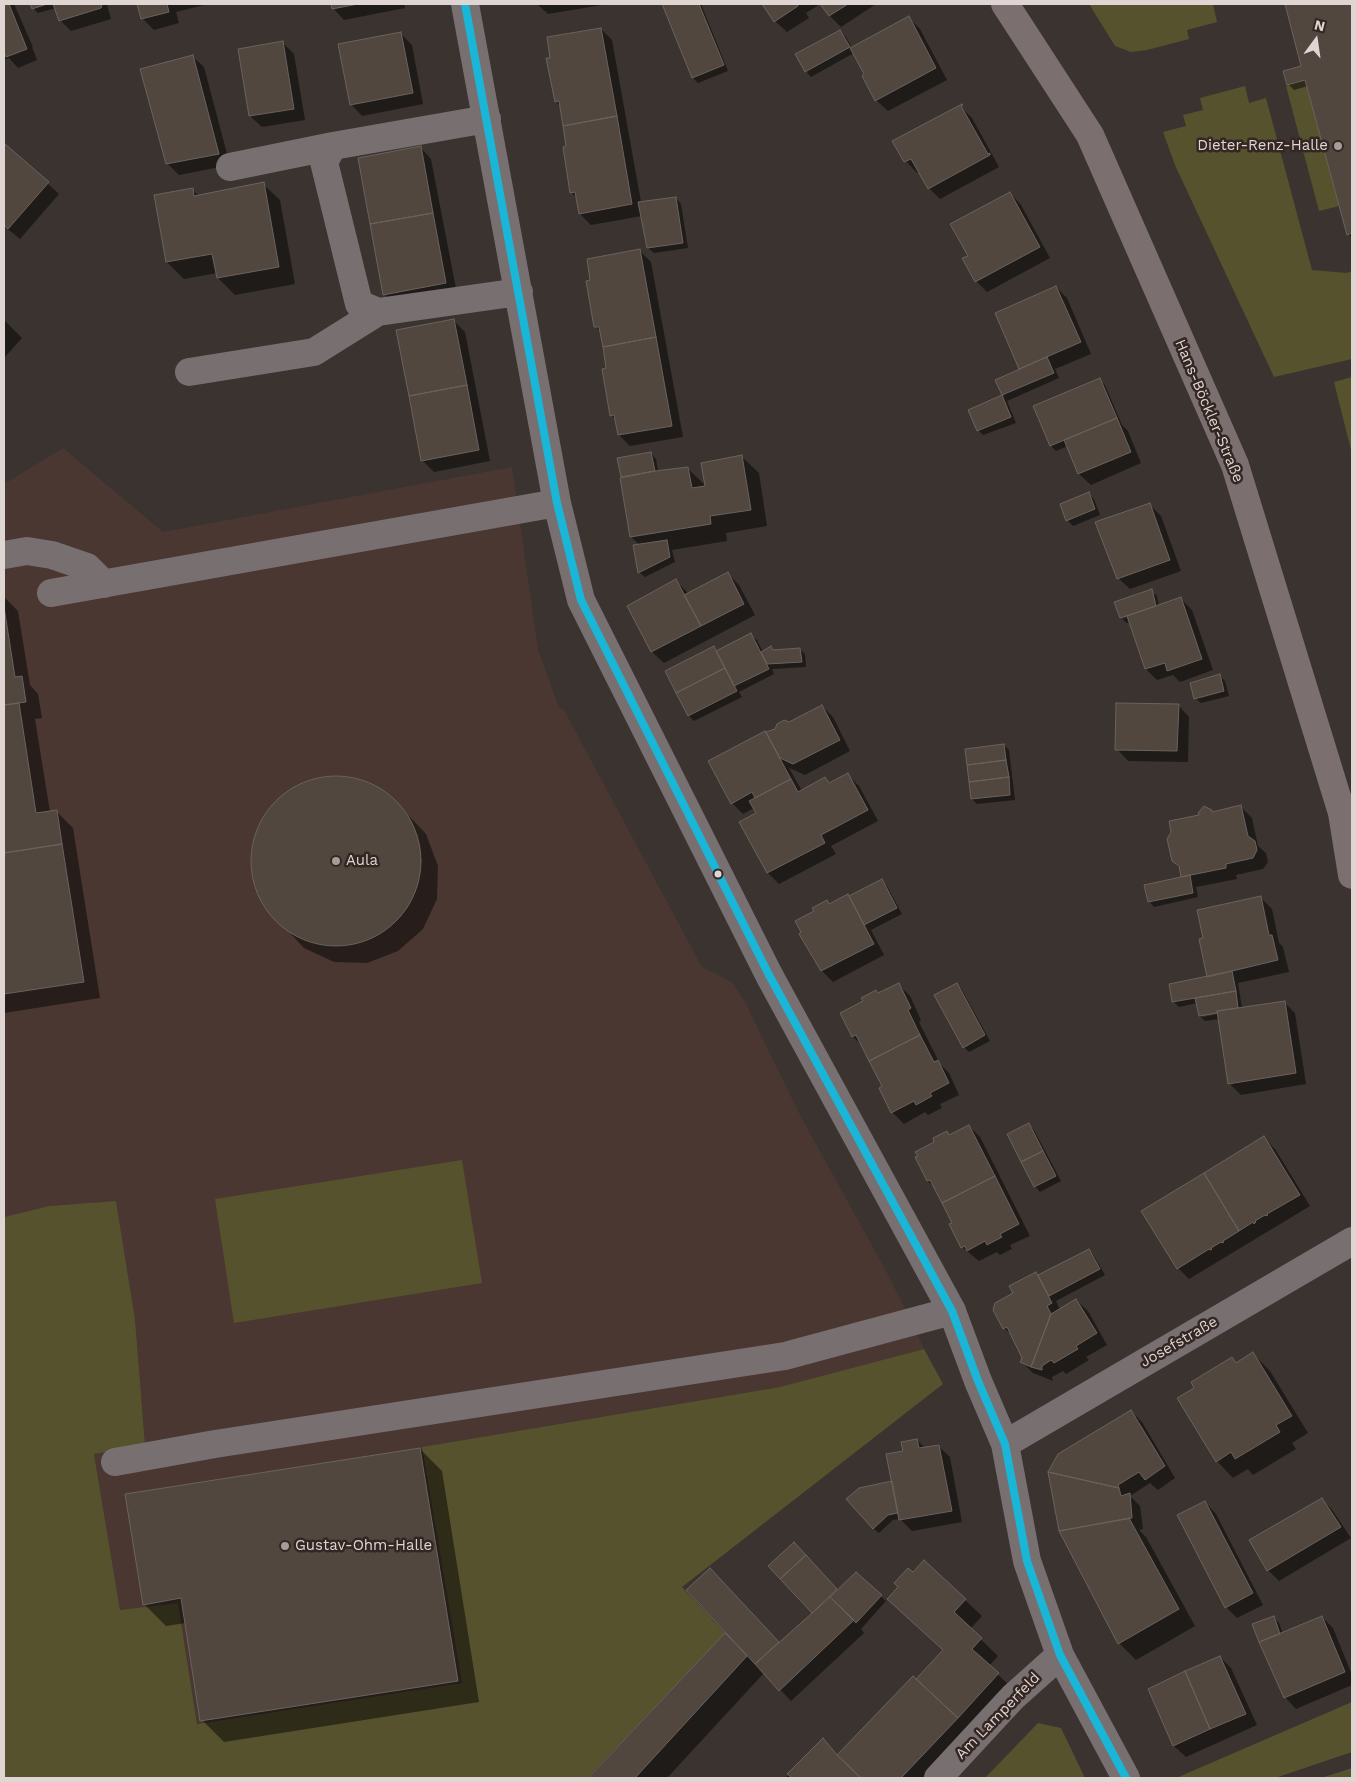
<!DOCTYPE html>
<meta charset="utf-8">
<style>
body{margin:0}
#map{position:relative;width:1356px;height:1782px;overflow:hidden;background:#3a3330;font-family:"Work Sans",sans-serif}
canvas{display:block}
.frame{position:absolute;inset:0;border:5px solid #dfd6d3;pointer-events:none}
.north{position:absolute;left:1291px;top:15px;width:50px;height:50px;-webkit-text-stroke:4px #342723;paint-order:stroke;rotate:14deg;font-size:14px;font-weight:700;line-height:20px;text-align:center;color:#dfd6d3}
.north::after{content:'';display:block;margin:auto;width:18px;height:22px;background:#dfd6d3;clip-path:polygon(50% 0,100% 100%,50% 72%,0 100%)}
</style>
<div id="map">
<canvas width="1356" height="1782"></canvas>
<div class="frame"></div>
<div class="north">N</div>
</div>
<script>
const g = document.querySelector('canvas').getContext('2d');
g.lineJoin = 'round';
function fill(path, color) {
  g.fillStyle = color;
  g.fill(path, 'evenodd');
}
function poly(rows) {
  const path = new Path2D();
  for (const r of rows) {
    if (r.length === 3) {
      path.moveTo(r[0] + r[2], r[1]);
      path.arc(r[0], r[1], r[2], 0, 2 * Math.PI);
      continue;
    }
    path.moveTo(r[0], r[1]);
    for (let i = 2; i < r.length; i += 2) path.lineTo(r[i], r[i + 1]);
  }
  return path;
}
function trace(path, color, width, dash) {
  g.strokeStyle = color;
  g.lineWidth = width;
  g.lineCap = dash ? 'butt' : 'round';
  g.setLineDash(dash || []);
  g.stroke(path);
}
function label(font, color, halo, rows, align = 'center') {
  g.font = font + ' "Work Sans",sans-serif';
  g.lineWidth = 5;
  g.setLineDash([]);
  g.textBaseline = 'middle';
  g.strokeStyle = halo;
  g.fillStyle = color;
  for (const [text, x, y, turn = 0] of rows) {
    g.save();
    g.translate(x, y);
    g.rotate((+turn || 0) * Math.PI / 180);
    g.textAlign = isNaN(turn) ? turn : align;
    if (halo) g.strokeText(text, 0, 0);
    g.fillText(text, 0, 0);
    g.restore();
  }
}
fill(poly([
 [63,448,163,532,512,467,538,650,559,707,564,710,702,967,732,982,746,1004,800,1115,886,1271,912,1322,924,1349,780,1387,422,1447,462,1683,197,1724,178,1603,120,1610,94,1453,145,1445,135,1319,116,1201,49,1206,4,1217,4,484]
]), '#4a3732');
fill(poly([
 [1089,4,1213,4,1217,22,1187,30,1189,39,1147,50,1131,52,1115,46],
 [1305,80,1339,206,1319,211,1286,86],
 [1245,86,1249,103,1266,98,1312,270,1347,273,1352,271,1352,359,1274,377,1175,165,1163,132,1186,126,1183,115,1203,110,1200,98],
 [1352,377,1352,454,1334,382],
 [462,1160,482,1283,234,1323,215,1199],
 [116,1201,135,1319,145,1445,94,1454,120,1610,178,1603,197,1724,462,1683,422,1447,780,1387,924,1349,943,1384,682,1587,725,1633,587,1778,4,1778,4,1217,49,1206],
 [1352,1702,1352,1752,1275,1778,1176,1778],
 [1038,1723,1061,1728,1085,1778,985,1778],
 [1352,1768,1352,1778,1321,1778]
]), '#57522e');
fill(poly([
 [4,4,14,4,33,47,32,47,37,60,18,68,9,58,4,60],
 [31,4,107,4,111,19,71,31,60,20,56,8,38,13,33,8],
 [139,4,204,4,204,5,176,12,179,23,154,30,142,18],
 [332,4,404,4,405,8,344,20,333,8],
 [537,4,608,4,548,14],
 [663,4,701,4,728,71,698,83,693,78],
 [764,4,820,4,806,13,809,18,787,32,775,21],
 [822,4,876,4,841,27,830,16],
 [1286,4,1352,4,1352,238,1348,234,1308,86,1294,90,1288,84,1303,66],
 [909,18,920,29,947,80,888,111,876,100,866,75,854,53,811,77,806,71,840,31,846,37,852,48],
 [601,29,612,40,641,202,676,198,681,204,688,248,654,253,648,248,642,216,591,225,580,214,577,198,572,193,568,147,561,107,556,102],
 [400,33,412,45,423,104,362,116,351,104],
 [282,42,294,54,305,120,262,127,250,116,239,50],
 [192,56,204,67,230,165,179,175,167,163],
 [960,106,972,118,999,167,940,199,929,188,920,171,917,173,906,161,895,141],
 [4,144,59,194,20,239,4,226],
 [420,147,431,159,457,294,396,306,384,294],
 [263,184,280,200,295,284,235,295,218,278,217,273,184,279,167,262,155,196,192,189,199,196],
 [1010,193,1021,205,1050,258,987,292,976,281,969,256],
 [640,251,651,262,683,437,630,446,619,435,616,420,611,415,608,369,601,332,596,327],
 [1056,287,1067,298,1091,354,1055,369,1059,378,1007,401,1016,423,983,435,978,430,969,411,1004,396,997,380,1022,369,1020,368],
 [4,320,22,338,4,358],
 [454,321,465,332,490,461,434,472,422,460],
 [1100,380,1105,385,1122,425,1128,431,1141,463,1091,485,1079,474,1068,446,1056,451,1051,446],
 [651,453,656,459,658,471,687,468,706,486,742,457,759,473,767,526,726,533,727,541,672,550,675,562,645,577,639,572,640,545,631,537,624,479,622,477],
 [1088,493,1094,499,1100,515,1073,526,1067,520],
 [1150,505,1161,516,1181,571,1130,589,1118,578],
 [728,574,739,585,755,615,664,663,652,652,628,606,676,581,689,594],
 [1151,591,1157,596,1159,606,1181,599,1192,610,1213,670,1180,682,1173,675,1157,680,1146,669,1130,622,1127,623,1122,619,1140,613,1139,611,1122,616,1122,619,1116,603],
 [4,597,18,611,30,685,38,694,42,718,35,719,50,812,56,811,73,828,100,998,4,1013],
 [751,635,757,640,763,652,800,649,805,654,806,667,772,669,774,674,739,692,742,697,694,721,689,716,666,671,714,647,718,651],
 [1220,676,1225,681,1229,696,1201,703,1195,698],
 [1178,705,1189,717,1188,762,1128,761,1117,749],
 [822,706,833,717,850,751,805,775,789,768,802,791,825,778,831,784,848,775,859,786,878,821,831,846,836,854,779,884,768,873,741,823,757,814,754,808,743,814,732,803,766,732,776,730],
 [1004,745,1009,750,1015,800,977,804,972,799],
 [323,777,356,778,386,792,426,834,438,866,437,899,423,929,398,951,367,963,334,962,304,948,264,905,252,874,254,841,267,811,292,789],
 [1241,807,1252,818,1258,846,1266,853,1268,862,1263,869,1236,875,1237,879,1196,887,1198,897,1154,907,1149,901,1184,878,1180,868,1173,861,1200,816,1211,811,1213,813],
 [882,881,887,886,902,914,871,930,884,955,833,982,822,971,800,934,816,912,827,902,830,905,850,897],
 [1260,897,1272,909,1279,943,1283,947,1289,972,1238,983,1242,1008,1284,1002,1295,1013,1306,1084,1241,1095,1229,1083,1219,1019,1205,1021,1200,1016,1198,1003,1179,1007,1173,1001,1209,977],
 [1223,1011,1223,1013,1202,1017,1202,1014],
 [898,984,910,996,921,1020,919,1022,940,1064,949,1073,959,1095,940,1104,942,1108,928,1115,925,1112,904,1124,892,1112,880,1088,884,1087,864,1047,853,1037,841,1014,864,1002,876,991,879,994],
 [957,984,962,990,990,1041,969,1052,964,1047],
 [1029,1124,1034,1130,1061,1181,1040,1192,1035,1186],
 [969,1126,980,1137,1030,1236,1010,1245,1012,1249,1000,1255,997,1252,979,1261,962,1247,954,1224,936,1189,928,1181,916,1158,950,1136],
 [1264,1138,1275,1149,1310,1206,1189,1279,1178,1268],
 [1089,1250,1094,1256,1105,1275,1056,1301,1060,1310,1076,1300,1088,1311,1107,1345,1086,1357,1089,1360,1066,1374,1063,1371,1052,1377,1053,1381,1033,1373,1022,1362,1024,1358,1013,1336,1004,1328,1015,1294,1036,1274,1039,1276],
 [1253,1354,1270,1371,1308,1433,1292,1443,1296,1449,1253,1475,1248,1469,1233,1478,1217,1461,1196,1389,1232,1359,1237,1364],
 [1131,1411,1142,1422,1175,1478,1158,1490,1150,1483,1130,1496,1140,1506,1143,1529,1139,1530,1146,1537,1195,1626,1136,1660,1119,1643,1060,1530],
 [917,1440,925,1448,938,1446,950,1457,962,1522,912,1531,900,1519,893,1520,879,1533,873,1528,904,1452],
 [420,1449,442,1471,479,1702,224,1742,202,1720,186,1623,166,1626,144,1604],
 [1322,1499,1333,1511,1351,1538,1279,1581,1268,1570],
 [1205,1502,1216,1514,1263,1605,1237,1618,1226,1607],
 [799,1549,838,1591,856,1574,886,1601,861,1629,864,1633,791,1701,764,1673,667,1778,590,1778,725,1635,734,1643,735,1641,722,1581,780,1644,813,1613,770,1566],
 [889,1599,965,1600,982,1616,970,1629,998,1656,989,1666,1015,1691,933,1778,785,1778,823,1739,838,1756,916,1681,944,1651],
 [1273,1617,1279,1623,1283,1634,1322,1617,1333,1628,1352,1675,1352,1685,1296,1709,1285,1697],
 [1220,1657,1231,1668,1257,1725,1186,1757,1174,1746,1150,1690]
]), '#0007');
const building = poly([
 [4,4,9,4,27,49,6,57,4,52,4,4],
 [30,4,47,4,32,9,30,4],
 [53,4,101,4,102,5,101,8,59,21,53,4],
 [137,4,167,4,169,12,141,19,137,4],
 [331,4,358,4,332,9,331,4],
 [662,4,699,4,724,65,692,78,662,4],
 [762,4,797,4,798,6,774,22,762,4],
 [820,4,848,4,829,16,820,4],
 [1285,4,1352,4,1352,233,1347,235,1305,80,1287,85,1283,71,1301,66,1285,4],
 [909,16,936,68,875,101,862,76,864,74,850,48,909,16],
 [601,28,617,116,563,126,559,101,555,102,546,58,550,58,547,37,601,28],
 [840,30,850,47,805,72,795,54,840,30],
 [401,32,413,93,350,105,338,44,401,32],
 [283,41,294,109,249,116,238,49,283,41],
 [193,55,219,154,166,164,140,69,193,55],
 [962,104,963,105,961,106,988,154,990,153,990,155,928,189,911,159,904,162,892,141,962,104],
 [617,116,632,204,579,214,575,192,570,193,563,147,566,146,563,126,617,116],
 [4,143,49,182,8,229,4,225,4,143],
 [421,146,433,213,370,224,358,158,421,146],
 [264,182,279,267,217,278,212,254,166,262,154,195,193,188,194,196,264,182],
 [1010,192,1040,247,975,282,962,258,968,256,950,224,1010,192],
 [676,197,683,243,647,248,638,202,676,197],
 [433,213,446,283,383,295,370,224,433,213],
 [640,249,656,337,603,347,599,327,594,327,586,281,590,280,587,259,640,249],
 [1056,286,1081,342,1019,369,995,313,1056,286],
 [454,319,467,385,409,396,396,330,454,319],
 [656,337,672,426,618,435,614,415,610,416,602,369,606,368,603,347,656,337],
 [1047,357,1054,373,1002,395,995,380,1047,357],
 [1100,378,1117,418,1050,446,1033,406,1100,378],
 [467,385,479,450,421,461,409,396,467,385],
 [1002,395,1011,417,977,431,968,410,1002,395],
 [1117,418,1131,452,1078,474,1064,440,1117,418],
 [651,452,655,471,621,477,617,458,651,452],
 [742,455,751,510,710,516,711,524,630,537,620,478,655,471,688,467,692,488,705,486,701,463,742,455],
 [1089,492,1095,509,1066,521,1060,504,1089,492],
 [1150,503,1170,560,1117,579,1095,522,1150,503],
 [667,540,670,557,638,573,633,545,667,540],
 [728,572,744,604,701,626,684,595,728,572],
 [676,579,701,626,651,652,627,606,676,579],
 [1152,589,1156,606,1120,618,1114,602,1152,589],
 [1181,597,1202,659,1167,671,1165,663,1145,669,1127,616,1181,597],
 [4,607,15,677,22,676,26,702,4,705,4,607],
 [751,633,769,669,734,686,716,651,751,633],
 [714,646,725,668,676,693,665,671,714,646],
 [771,646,773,650,800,648,802,662,767,664,761,652,771,646],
 [725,668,737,691,688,716,676,693,725,668],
 [1220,674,1224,691,1194,699,1190,683,1220,674],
 [19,703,36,813,57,810,62,844,4,853,4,705,19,703],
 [1116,703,1179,704,1177,751,1115,750,1116,703],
 [822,705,840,740,793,764,780,758,766,732,775,729,777,724,784,720,789,722,822,705],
 [765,731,791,779,755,798,752,792,731,804,708,761,765,731],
 [1004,744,1006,760,967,765,965,749,1004,744],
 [1006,760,1009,777,969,782,967,765,1006,760],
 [848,773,868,810,821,835,825,843,767,873,739,822,756,813,749,801,791,779,798,792,825,777,829,783,848,773],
 [336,861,85],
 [1009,777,1010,795,971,799,969,782,1009,777],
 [1241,805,1248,836,1255,841,1257,850,1253,858,1226,864,1226,868,1181,877,1179,866,1172,861,1167,839,1171,832,1169,821,1199,815,1198,813,1204,806,1212,810,1212,812,1241,805],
 [62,844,84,982,4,994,4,853,62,844],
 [1190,875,1193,893,1148,902,1144,885,1190,875],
 [882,879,897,908,864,925,849,896,882,879],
 [848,894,874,944,821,971,799,934,801,932,795,921,814,911,812,908,827,900,829,904,848,894],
 [1261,896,1269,935,1272,935,1278,960,1207,977,1199,939,1203,938,1197,910,1261,896],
 [1232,971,1236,991,1172,1002,1169,984,1232,971],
 [899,983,911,1008,908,1010,920,1035,869,1061,856,1035,852,1037,840,1013,863,1001,861,998,876,990,878,993,899,983],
 [957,983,985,1035,963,1048,934,995,957,983],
 [1236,991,1238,1008,1217,1011,1217,1013,1199,1016,1195,998,1236,991],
 [1285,1001,1296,1073,1228,1084,1217,1011,1285,1001],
 [920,1035,934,1062,938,1060,949,1083,930,1093,932,1096,916,1105,914,1101,891,1113,879,1088,882,1086,869,1061,920,1035],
 [1029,1123,1043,1151,1021,1162,1007,1134,1029,1123],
 [969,1125,995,1176,942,1203,930,1180,927,1181,915,1157,918,1156,915,1152,934,1142,933,1138,947,1131,949,1135,969,1125],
 [1264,1136,1300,1195,1267,1214,1268,1215,1266,1216,1265,1215,1255,1221,1256,1222,1254,1224,1253,1222,1239,1231,1204,1173,1264,1136],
 [1043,1151,1056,1176,1034,1187,1021,1162,1043,1151],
 [1204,1173,1239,1231,1223,1241,1224,1242,1222,1243,1221,1242,1211,1248,1212,1249,1210,1250,1209,1249,1177,1269,1141,1211,1204,1173],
 [995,1176,1019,1224,1000,1234,1002,1237,987,1245,985,1241,967,1251,965,1246,961,1248,949,1224,952,1223,942,1203,995,1176],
 [1089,1249,1100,1269,1049,1296,1038,1275,1089,1249],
 [1036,1272,1052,1303,1047,1306,1051,1314,1031,1367,1020,1362,1022,1358,1007,1327,1003,1329,993,1310,995,1303,1013,1293,1009,1286,1036,1272],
 [1076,1299,1097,1333,1076,1346,1078,1349,1054,1363,1051,1360,1042,1366,1042,1370,1031,1367,1051,1314,1076,1299],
 [1253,1352,1292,1416,1276,1425,1280,1432,1235,1459,1231,1452,1216,1462,1177,1398,1194,1388,1191,1382,1232,1357,1236,1363,1253,1352],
 [1131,1410,1165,1466,1145,1480,1139,1472,1118,1485,1119,1488,1048,1472,1058,1454,1131,1410],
 [917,1439,919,1448,939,1445,952,1511,899,1520,886,1454,903,1451,901,1442,917,1439],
 [420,1448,458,1681,200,1721,181,1598,143,1605,125,1494,420,1448],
 [1048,1472,1119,1488,1121,1496,1130,1493,1132,1518,1059,1531,1048,1472],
 [892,1481,898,1513,888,1515,873,1529,846,1499,859,1488,892,1481],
 [1322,1498,1341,1527,1267,1571,1249,1540,1322,1498],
 [1205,1501,1253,1593,1225,1608,1177,1515,1205,1501],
 [1129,1518,1179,1609,1118,1644,1059,1531,1129,1518],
 [794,1542,806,1555,780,1579,768,1566,794,1542],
 [806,1555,837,1589,812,1613,780,1579,806,1555],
 [924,1560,966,1599,954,1612,982,1638,972,1649,999,1673,958,1718,916,1679,943,1650,887,1599,898,1587,894,1583,908,1568,913,1572,924,1560],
 [710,1568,779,1642,755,1664,686,1590,710,1568],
 [856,1572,882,1595,856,1623,830,1597,856,1572],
 [830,1597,854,1620,779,1691,755,1664,830,1597],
 [1274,1616,1280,1634,1259,1642,1252,1624,1274,1616],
 [1322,1616,1345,1672,1284,1698,1259,1642,1322,1616],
 [725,1633,747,1656,635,1778,588,1778,725,1633],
 [1220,1656,1246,1714,1210,1729,1185,1671,1220,1656],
 [1185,1671,1210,1729,1173,1746,1148,1689,1185,1671],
 [913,1676,958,1718,901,1778,861,1778,837,1755,913,1676],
 [823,1738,837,1755,861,1778,792,1778,787,1774,823,1738]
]);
fill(building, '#52473e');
trace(building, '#69635f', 1);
trace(poly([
 [465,4,557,503,581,600,769,975,952,1311,978,1381,1005,1444,1027,1561,1060,1655,1126,1778],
 [230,167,333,146],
 [378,312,359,304,324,162,333,146,487,119],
 [189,372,314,352,378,312,519,292],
 [4,555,27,551,52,555,87,567,104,584],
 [51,593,557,503],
 [1005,1444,1352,1241],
 [115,1462,215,1444,785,1356,952,1311],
 [938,1778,1013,1697,1060,1655]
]), '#786f71', 28);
trace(poly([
 [1005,4,1090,135,1235,465,1342,813,1352,875]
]), '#7b6f70', 28);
trace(poly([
 [465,4,557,503,581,600,769,975,952,1311,978,1381,1005,1444,1027,1561,1060,1655,1126,1778]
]), '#1ab6d8', 8);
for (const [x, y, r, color] of [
 [1338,146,5,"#a59d9a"],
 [336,861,5,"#a59d9a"],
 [718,874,4.5,"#dfd6d3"],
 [285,1546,5,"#a59d9a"]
]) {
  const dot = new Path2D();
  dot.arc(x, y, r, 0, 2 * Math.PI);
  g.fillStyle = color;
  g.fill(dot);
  trace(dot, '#342723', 2);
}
label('15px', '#dfd6d3', '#342723', [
 ["Dieter-Renz-Halle",1328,146,"right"],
 ["Aula",346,861],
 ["Gustav-Ohm-Halle",295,1546]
], 'left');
label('15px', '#dfd6d3', '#342723', [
 ["Hans-Böckler-Straße",1209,411,67],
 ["Josefstraße",1179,1342,-30],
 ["Am Lamperfeld",998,1716,-46]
]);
</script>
